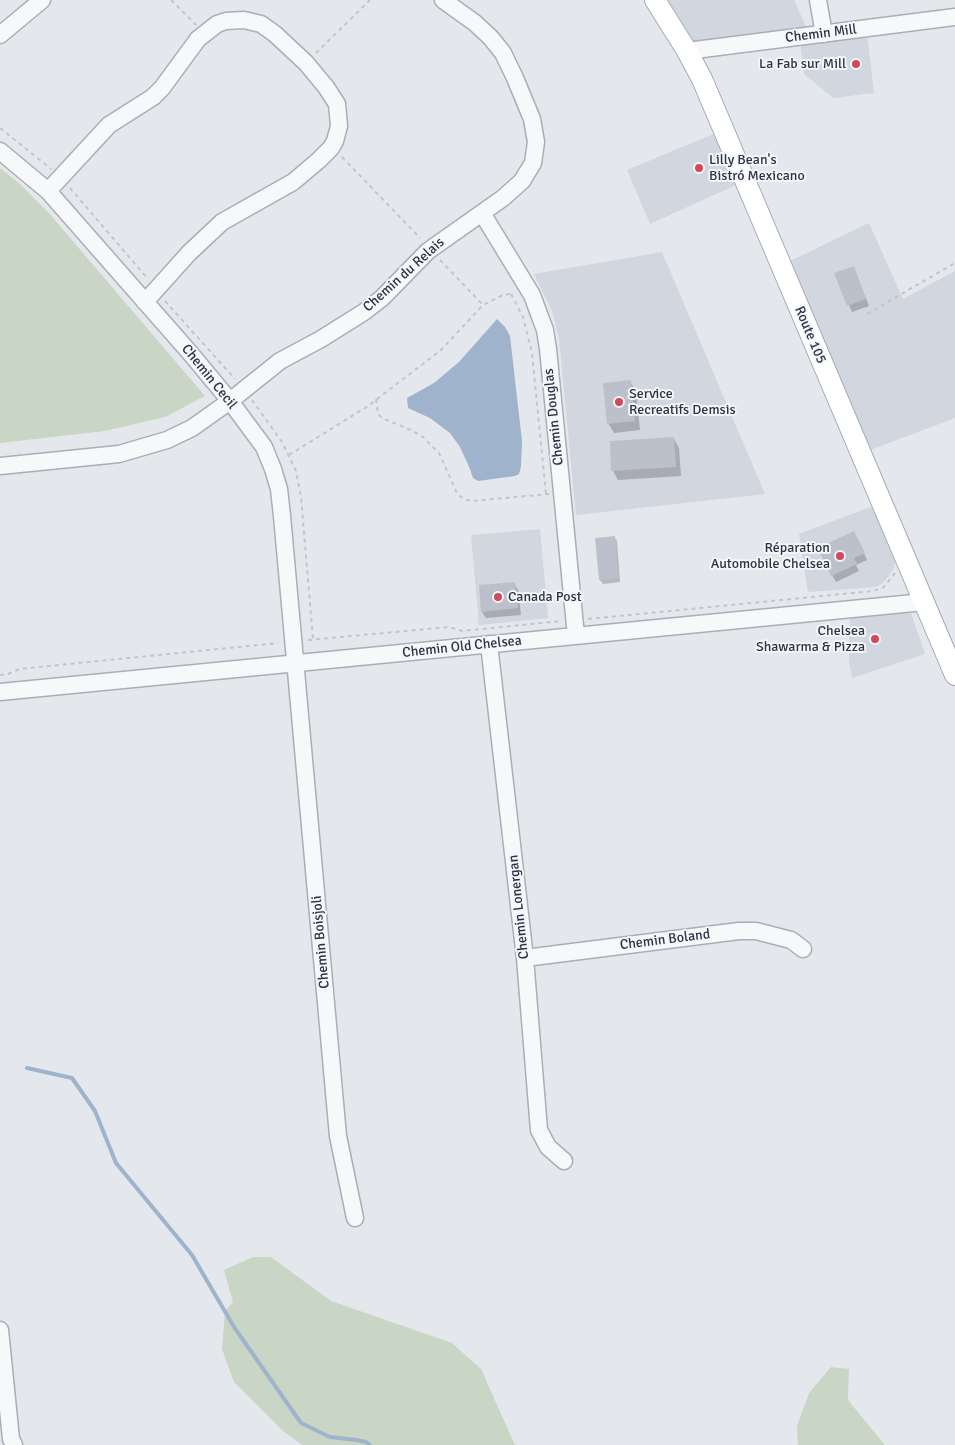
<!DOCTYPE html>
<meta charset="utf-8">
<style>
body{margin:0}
canvas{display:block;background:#e4e7ec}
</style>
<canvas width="955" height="1445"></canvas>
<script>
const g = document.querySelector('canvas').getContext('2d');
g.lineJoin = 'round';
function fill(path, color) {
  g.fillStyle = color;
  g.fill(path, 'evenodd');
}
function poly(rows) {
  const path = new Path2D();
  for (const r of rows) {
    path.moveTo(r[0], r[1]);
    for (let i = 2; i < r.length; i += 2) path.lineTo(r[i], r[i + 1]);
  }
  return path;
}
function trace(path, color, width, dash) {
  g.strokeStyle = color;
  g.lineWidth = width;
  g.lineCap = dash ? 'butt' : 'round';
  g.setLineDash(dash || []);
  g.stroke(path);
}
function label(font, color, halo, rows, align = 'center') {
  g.font = font + ' Signika,sans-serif';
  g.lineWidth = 4;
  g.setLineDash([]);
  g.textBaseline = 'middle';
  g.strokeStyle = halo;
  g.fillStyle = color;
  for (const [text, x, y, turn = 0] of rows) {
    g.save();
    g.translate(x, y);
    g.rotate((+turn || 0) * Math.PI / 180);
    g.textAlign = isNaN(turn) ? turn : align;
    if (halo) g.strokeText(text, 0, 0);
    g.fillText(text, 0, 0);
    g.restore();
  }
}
fill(poly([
 [668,0,794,0,807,29,695,43],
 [867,33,874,93,833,98,804,74,800,41],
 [716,133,738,184,650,224,627,170],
 [869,223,903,299,955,271,955,418,870,450,788,262],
 [662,252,765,494,576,515,559,339,552,311,534,274],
 [873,506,895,560,894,568,888,577,882,584,875,587,808,592,799,534],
 [540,529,548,618,479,625,471,535],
 [910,610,925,654,852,678,849,660,850,617]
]), '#d2d6de');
fill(poly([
 [0,168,20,184,48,212,205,396,165,417,105,431,0,443],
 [253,1257,271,1257,331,1301,452,1343,481,1369,515,1445,302,1445,282,1430,234,1382,222,1349,225,1311,233,1302,224,1270],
 [831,1367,849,1369,848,1400,885,1445,798,1445,797,1426,809,1393]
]), '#c9d6c5');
fill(poly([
 [497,319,505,327,510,336,522,441,521,467,519,474,515,476,478,481,473,478,470,469,460,447,450,433,430,418,408,408,407,398,434,383,459,362]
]), '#9fb4cc');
fill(poly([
 [853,267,869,306,852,312,836,274],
 [630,382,636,391,640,430,614,433,608,423],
 [674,439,679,448,681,476,618,480,613,471],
 [614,537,617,541,620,582,603,584,600,580],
 [858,540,867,560,856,565,859,571,836,582,832,575],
 [514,583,518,590,521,615,486,618,482,612]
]), '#0003');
trace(poly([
 [27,1068,72,1078,95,1111,116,1163,192,1255,234,1327,301,1423,330,1437,356,1440,366,1442,370,1445]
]), '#9fb4cc', 4);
fill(poly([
 [854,266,866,299,847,306,834,273],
 [631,380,635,421,607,424,603,383],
 [674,437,676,467,611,471,610,441],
 [854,531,865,553,854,558,857,564,831,576,818,548],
 [615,536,618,578,599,580,595,538],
 [515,582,518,608,481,612,479,585]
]), '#bbc0ca');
const minor = poly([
 [818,0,824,34],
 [0,35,42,0],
 [687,51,955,17],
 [0,151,48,191,191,354,230,401,264,447,273,469,279,489,282,516,338,1136,355,1218],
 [48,191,109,125,153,97,162,88,198,39,217,24,226,21,244,20,261,24,275,34,306,63,326,87,337,104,339,126,335,141,331,148,319,160,293,182,222,222,189,253,145,302],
 [482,213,532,295,545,330,548,349,576,636],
 [0,466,119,454,167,440,192,428,230,401,280,361,321,339,364,312,382,298,428,251,503,198,522,181,533,163,536,142,532,119,515,78,503,53,491,38,475,23,443,0],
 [489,644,525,958,539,1130,548,1147,564,1161],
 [0,692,924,602],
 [525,958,739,931,756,931,791,940,803,949],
 [0,1330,11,1439,14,1445]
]);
const major = poly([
 [655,0,687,51,702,79,955,675]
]);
trace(minor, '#a9aeb7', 19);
trace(major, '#a3abb8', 22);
trace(poly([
 [171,0,196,25],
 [316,53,370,0],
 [0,128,51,169],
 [342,157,420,238],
 [70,188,148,279],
 [440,260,483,305],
 [511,294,523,317,532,353,546,494],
 [165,301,235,379],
 [867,314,955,263],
 [376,399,378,414,382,418,413,431,423,437,439,453,457,493,463,499,471,501,549,494],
 [252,400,282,442,296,471,301,497,313,639],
 [289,455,368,406,441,350,483,305,501,296,514,293],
 [588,619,873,591,884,587,895,573],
 [308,640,449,627,462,631,561,621],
 [0,675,8,674,19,669,278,643]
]), '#c2c5cb', 2, [4, 4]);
trace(minor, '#f7f8fa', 16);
trace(major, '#fff', 20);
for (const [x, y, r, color] of [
 [856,64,5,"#d1495b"],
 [699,168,5,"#d1495b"],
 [619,402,5,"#d1495b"],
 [840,556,5,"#d1495b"],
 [498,597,5,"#d1495b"],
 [875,639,5,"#d1495b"]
]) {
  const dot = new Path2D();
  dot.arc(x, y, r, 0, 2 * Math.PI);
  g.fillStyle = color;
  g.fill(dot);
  trace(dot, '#f4f6f9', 2);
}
label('14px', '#2b3445', '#f4f6f9', [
 ["Chemin Mill",821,34,-7],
 ["Chemin du Relais",404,275,-42],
 ["Route 105",810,335,67],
 ["Chemin Cecil",209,377,51],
 ["Chemin Douglas",554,417,-96],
 ["Chemin Old Chelsea",462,647,-6],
 ["Chemin Lonergan",519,907,-96],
 ["Chemin Boland",665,940,-7],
 ["Chemin Boisjoli",321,942,-95]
]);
label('14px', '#2b3445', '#f4f6f9', [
 ["La Fab sur Mill",846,64],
 ["Lilly Bean's",709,160,"left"],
 ["Bistró Mexicano",709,176,"left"],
 ["Service",629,394,"left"],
 ["Recreatifs Demsis",629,410,"left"],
 ["Réparation",830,548],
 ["Automobile Chelsea",830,564],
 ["Canada Post",508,597,"left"],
 ["Chelsea",865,631],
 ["Shawarma & Pizza",865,647]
], 'right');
</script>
